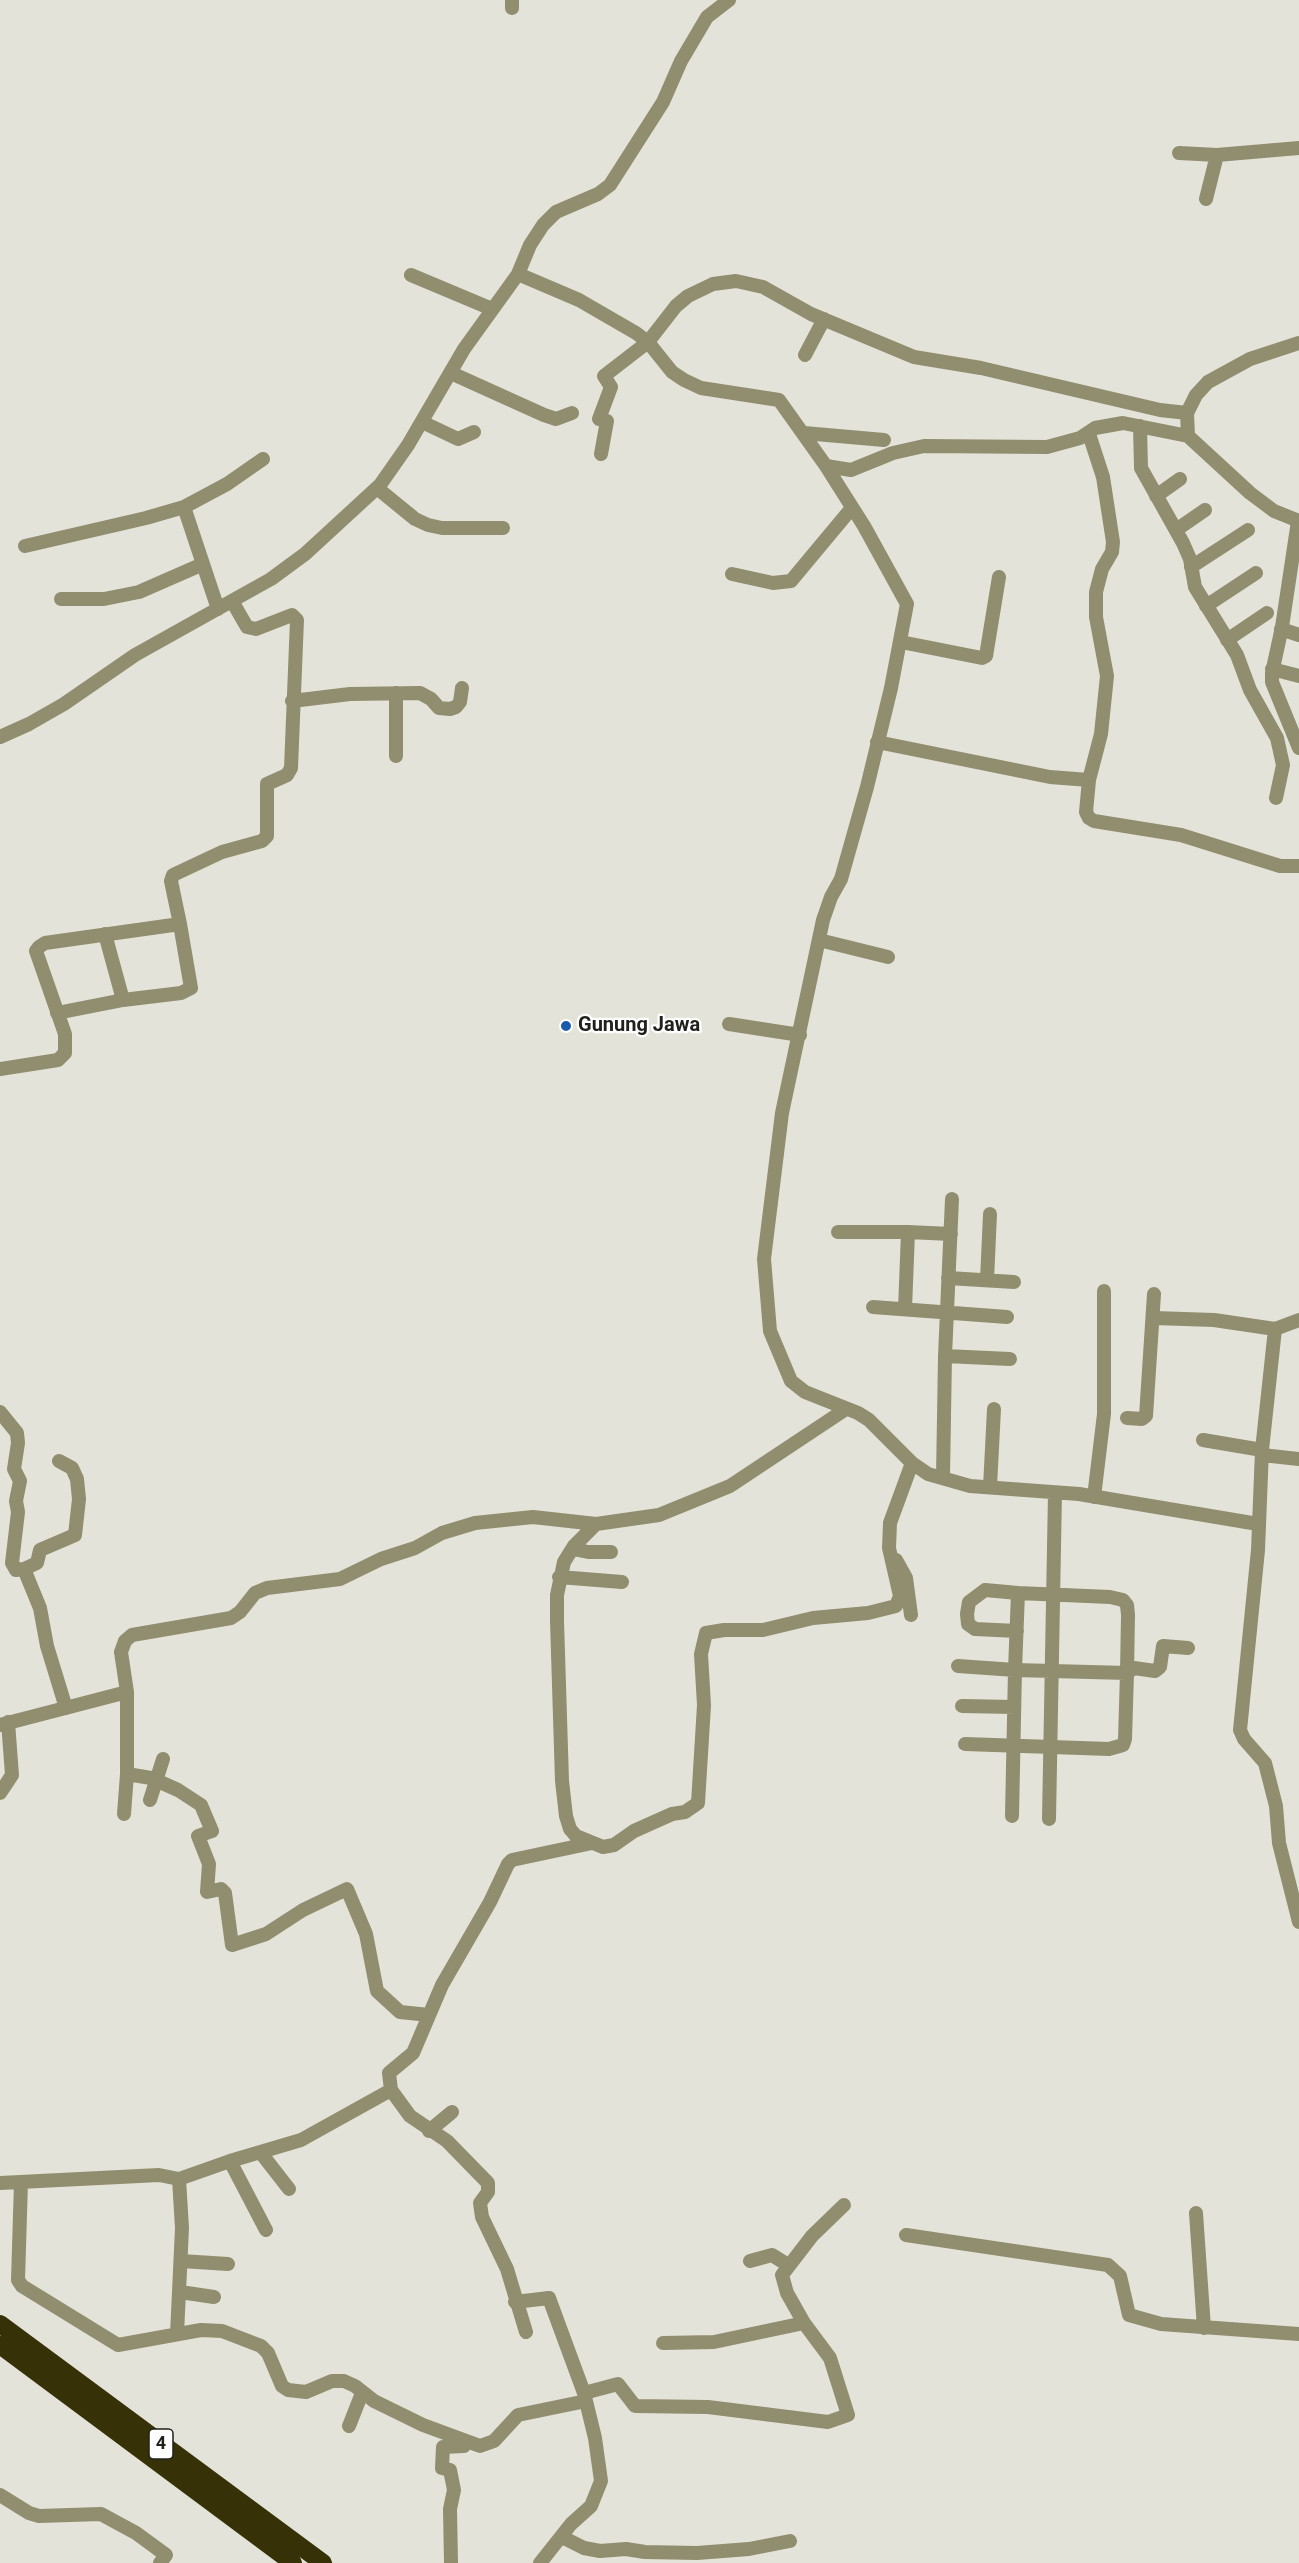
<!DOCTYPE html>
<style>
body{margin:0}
canvas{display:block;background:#e3e3d9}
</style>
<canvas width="1299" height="2563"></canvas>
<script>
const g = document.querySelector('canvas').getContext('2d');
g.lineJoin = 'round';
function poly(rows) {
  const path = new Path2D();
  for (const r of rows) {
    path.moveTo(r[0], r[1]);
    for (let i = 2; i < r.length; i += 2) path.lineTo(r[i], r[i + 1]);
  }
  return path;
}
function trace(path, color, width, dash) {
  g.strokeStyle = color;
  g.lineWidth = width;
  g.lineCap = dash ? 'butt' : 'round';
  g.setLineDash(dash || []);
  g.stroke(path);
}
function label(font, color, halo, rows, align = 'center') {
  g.font = font + ' Roboto,sans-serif';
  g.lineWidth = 4.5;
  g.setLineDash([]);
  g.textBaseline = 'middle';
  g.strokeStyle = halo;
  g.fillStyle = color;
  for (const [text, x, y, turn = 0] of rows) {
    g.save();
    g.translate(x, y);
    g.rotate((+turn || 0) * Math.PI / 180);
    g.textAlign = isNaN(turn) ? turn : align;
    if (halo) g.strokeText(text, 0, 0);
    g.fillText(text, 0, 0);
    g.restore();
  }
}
trace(poly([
 [512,8,512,0],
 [1179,153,1217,155,1299,148],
 [1206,199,1217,155],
 [518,274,579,300,636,333,648,342,672,372,684,380,701,388,779,400,826,466,864,526,907,604,891,688,867,787,841,879,831,897,823,920,782,1113,764,1259,770,1331,791,1381,805,1392,858,1413,869,1420,912,1463,928,1474,970,1486,1079,1494,1258,1524],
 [411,275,492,309],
 [805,355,824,319],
 [451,373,544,415,556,419,572,413],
 [1187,413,1196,395,1208,382,1250,359,1299,343],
 [422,422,458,439,474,432],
 [1140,426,1141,468,1183,543,1190,559,1195,587,1237,655,1250,690,1277,738,1283,765,1276,798],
 [804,433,884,440],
 [1089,434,1103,477,1113,542,1112,552,1102,569,1096,592,1096,617,1107,676,1101,734,1089,780],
 [1188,436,1250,493,1274,511,1299,521],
 [601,454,607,421,599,419,611,387,604,376,648,342,676,306,688,296,713,284,736,281,763,287,811,314,914,357,981,368,1160,410,1187,413,1188,436,1123,423,1095,428,1080,438,1047,447,924,446,893,453,851,470,826,466],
 [377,488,415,519,428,525,442,528,503,528],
 [1156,496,1180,479],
 [184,507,218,609],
 [1298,521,1282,627,1272,673,1272,682,1299,748],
 [1176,530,1205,510],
 [25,546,146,518,184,507,227,484,263,459],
 [1191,567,1248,530],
 [732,574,773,583,791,581,851,509],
 [61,599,104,599,139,592,203,564],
 [1206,606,1256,573],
 [1281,629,1299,635],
 [1227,640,1267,613],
 [901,642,982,658,986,656,999,577],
 [1272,669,1299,676],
 [396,693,396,756],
 [292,701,350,694,420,693,431,699,439,708,450,709,456,707,460,702,462,688],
 [0,737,29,724,64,704,135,655,271,579,305,554,380,485,408,445,464,349,518,274,530,245,543,225,556,212,598,194,610,185,663,102,681,61,707,17,729,0],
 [877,742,1050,777,1089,780,1086,812,1089,818,1094,821,1181,835,1280,866,1299,866],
 [819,940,888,957],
 [123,1000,181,993,191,988,180,924],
 [57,1013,123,1000,105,934],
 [729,1024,800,1035],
 [0,1069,58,1060,65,1053,65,1034,36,951,39,947,45,943,180,924,171,881,173,875,222,852,262,841,267,836,267,784,287,775,291,768,297,620,292,615,256,629,247,627,232,601],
 [838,1232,908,1232],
 [948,1278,1014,1282],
 [987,1280,990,1214],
 [873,1307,1007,1317],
 [905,1309,908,1232,951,1234],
 [1154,1318,1214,1320,1275,1329],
 [1299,1320,1275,1329,1262,1450,1258,1550,1240,1730,1244,1739,1265,1763,1276,1806,1279,1843,1299,1922],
 [945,1356,1010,1359],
 [0,1412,17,1433,18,1443,14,1469,20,1481,16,1501,18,1512,12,1563,16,1570,24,1569,40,1608,47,1646,66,1708],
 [1127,1418,1142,1419,1146,1416,1154,1294],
 [1203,1440,1262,1450],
 [1262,1455,1299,1459],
 [943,1477,945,1356,952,1199],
 [990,1487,994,1409],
 [1094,1497,1104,1414,1104,1291],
 [596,1524,574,1546,564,1562,557,1595,557,1621,562,1781,566,1816,570,1829,576,1836,603,1847,614,1845,634,1831,672,1814,685,1812,698,1803,704,1705,701,1654,706,1633,724,1630,763,1630,813,1618,868,1613,896,1606,900,1596,889,1548,890,1523,912,1463],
 [573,1549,588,1552,611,1552],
 [896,1560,906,1578,911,1615],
 [24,1569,37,1563,40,1550,75,1535,79,1499,77,1479,72,1468,59,1461],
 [559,1577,622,1582],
 [1017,1631,975,1629,968,1624,967,1614,969,1602,985,1590,1018,1593],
 [958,1666,1015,1670,1012,1816],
 [127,1692,127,1774,151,1778,178,1790,201,1805,212,1831,198,1836,209,1864,207,1892,221,1889,225,1893,232,1945,266,1934,303,1910,347,1889,366,1934,377,1991,400,2012,429,2015],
 [962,1706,1014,1707],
 [0,1725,127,1692,121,1652,125,1641,132,1635,231,1618,240,1612,255,1593,267,1588,340,1579,381,1559,415,1548,442,1533,475,1523,533,1517,596,1524,659,1515,730,1486,846,1409],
 [965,1744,1109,1749,1123,1745,1125,1739,1127,1673,1128,1615,1127,1605,1123,1600,1110,1597,1018,1593,1015,1670,1127,1673,1134,1668,1155,1671,1160,1667,1163,1646,1188,1648],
 [0,1793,12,1775,8,1722],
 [150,1800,163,1759],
 [124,1814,127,1774],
 [1049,1819,1055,1493],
 [391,2090,410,2116,447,2141,488,2183,488,2192,480,2203,482,2217,507,2269,526,2332],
 [429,2131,452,2112],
 [261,2153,289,2189],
 [230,2161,266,2230],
 [21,2182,18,2280,22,2286,118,2345,201,2330,222,2331,261,2346,268,2353,282,2386,288,2390,306,2392,332,2381,344,2381,355,2386,374,2401,423,2425,480,2446,494,2441,518,2415,586,2401],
 [0,2183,159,2175,179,2179,230,2161,301,2140,391,2090,389,2073,413,2053,442,1985,490,1902,508,1864,512,1860,592,1843],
 [1196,2213,1204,2328],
 [906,2235,1108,2265,1120,2276,1129,2315,1161,2324,1299,2334],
 [181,2261,228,2264],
 [750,2261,772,2255,788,2265],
 [180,2292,214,2297],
 [515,2302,549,2298,584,2393,595,2438,601,2481,591,2506,571,2524,540,2563],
 [804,2323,787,2293,782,2275,812,2236,844,2205],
 [177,2334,182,2228,179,2179],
 [584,2393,618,2384,635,2406,708,2407,828,2422,848,2415,830,2358,804,2323,714,2342,663,2343],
 [349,2426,362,2393],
 [0,2495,29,2513,39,2516,101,2514,136,2533,166,2555,160,2563],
 [562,2537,584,2548,600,2551,626,2549,645,2552,697,2553,749,2549,790,2541],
 [451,2563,450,2509,454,2490,450,2470,442,2468,443,2447,464,2446]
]), '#918e6f', 14);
trace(poly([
 [0,2324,323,2563],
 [0,2345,293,2563]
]), '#363107', 18);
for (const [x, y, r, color] of [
 [566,1026,6,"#1c5bab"]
]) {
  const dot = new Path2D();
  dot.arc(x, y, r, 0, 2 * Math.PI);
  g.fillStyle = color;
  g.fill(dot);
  trace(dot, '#fff', 2);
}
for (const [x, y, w] of [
 [161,2444,24]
]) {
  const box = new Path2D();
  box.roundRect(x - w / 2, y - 15, w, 30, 4.5);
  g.fillStyle = '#fff';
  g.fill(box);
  trace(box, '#20201c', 1.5);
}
label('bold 18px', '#20201c', null, [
 ["4",161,2444]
]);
label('bold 20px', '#20201c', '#fff', [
 ["Gunung Jawa",578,1026]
], 'left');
</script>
